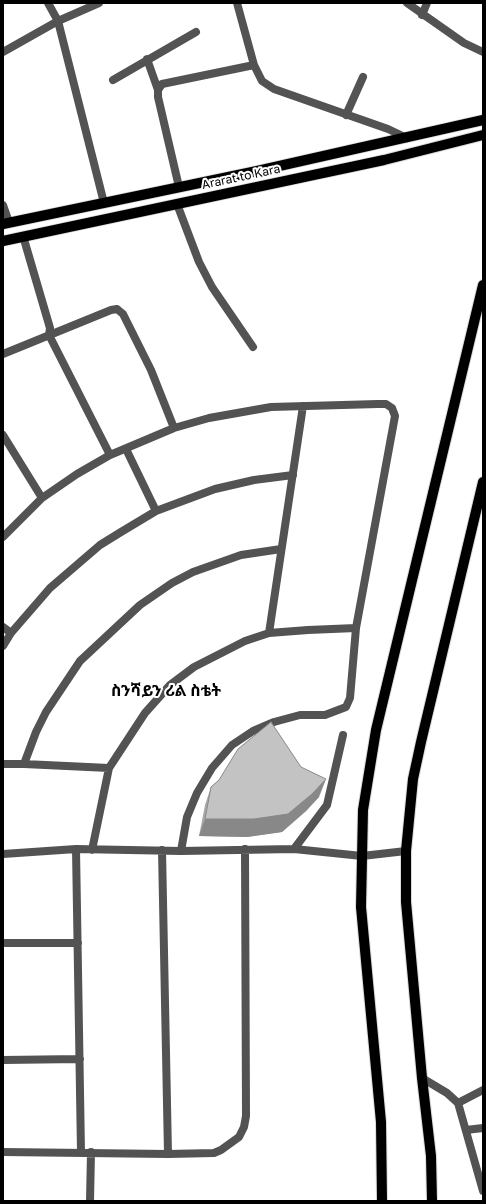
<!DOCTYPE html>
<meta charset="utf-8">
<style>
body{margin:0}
#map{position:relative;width:486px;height:1204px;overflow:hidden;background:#fff;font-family:"Golos Text",sans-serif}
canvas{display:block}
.frame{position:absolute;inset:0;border:4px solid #000;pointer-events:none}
</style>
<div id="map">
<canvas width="486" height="1204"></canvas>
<div class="frame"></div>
</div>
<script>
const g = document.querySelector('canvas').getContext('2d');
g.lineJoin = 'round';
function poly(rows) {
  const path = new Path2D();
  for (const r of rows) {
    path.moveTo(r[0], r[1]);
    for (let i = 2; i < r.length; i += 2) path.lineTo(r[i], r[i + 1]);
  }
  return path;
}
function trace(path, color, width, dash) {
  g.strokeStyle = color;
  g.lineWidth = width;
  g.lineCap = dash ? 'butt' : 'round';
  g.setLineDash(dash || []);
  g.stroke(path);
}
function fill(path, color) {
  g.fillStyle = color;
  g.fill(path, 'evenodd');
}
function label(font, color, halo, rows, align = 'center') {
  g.font = font + ' "Golos Text","Noto Sans Ethiopic",sans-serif';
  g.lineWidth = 4;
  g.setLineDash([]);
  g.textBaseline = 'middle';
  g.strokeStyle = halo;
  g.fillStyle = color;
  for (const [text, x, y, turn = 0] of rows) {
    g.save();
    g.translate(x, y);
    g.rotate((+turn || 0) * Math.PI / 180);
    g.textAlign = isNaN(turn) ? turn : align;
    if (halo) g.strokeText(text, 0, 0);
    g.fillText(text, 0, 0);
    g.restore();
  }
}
const primary = poly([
 [3,224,257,171,483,120],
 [3,241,384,160,483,135],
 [382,1201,381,1122,361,907,363,810,376,730,483,285],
 [432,1201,431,1156,422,1078,406,902,406,851,413,779,421,742,483,482]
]);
trace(primary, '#dbdbdb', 12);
trace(poly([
 [48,3,58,21,104,203],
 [237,3,254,65,262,81,274,89,388,129,407,138],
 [407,3,464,43,483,52],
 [422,15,427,3],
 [3,52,58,21,99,3],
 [147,59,158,90],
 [113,80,196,32],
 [346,115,363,77],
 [179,187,158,97,158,90,162,84,254,65],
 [177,204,199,262,212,287,253,347],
 [3,205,9,222],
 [23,236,50,328,49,335,110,455],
 [3,354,111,310,117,309,123,314,151,370,174,428],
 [303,406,269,633,308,630,356,628],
 [3,435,42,498],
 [126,449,156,511],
 [3,537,42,498,77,474,110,455,174,428,209,418,271,407,378,404,386,404,392,408,395,416,356,628,350,698,346,707,325,715,300,715,274,722,253,731,232,745,212,768,197,793,187,817,181,851],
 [3,627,11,633],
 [3,646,11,633,50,588,100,545,121,532,156,511,215,489,254,480,293,475],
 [3,764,24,764,36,732,46,712,80,661,140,605,172,583,193,572,241,555,281,549],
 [24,764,109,768],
 [76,849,81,1152],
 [294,849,327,805,343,735],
 [92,850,109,768,145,713,170,685,194,667,245,641,269,633],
 [162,850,168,1154],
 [3,854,76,849,181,851,294,849,362,856,406,851],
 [3,943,78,943],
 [3,1060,80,1059],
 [422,1078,447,1093,458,1103,483,1191],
 [458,1103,483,1090],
 [466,1130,483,1128],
 [3,1152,168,1154,214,1153,221,1150,239,1137,244,1127,246,1116,245,849],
 [90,1201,91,1152]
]), '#535353', 8);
trace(primary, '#000', 10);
fill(poly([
 [219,780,319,797,306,811,282,832,247,837,199,836,205,805,211,787]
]), '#a8a8a8');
fill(poly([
 [326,779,319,797,306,811,282,832,247,837,199,836,205,819]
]), '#888');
const building = poly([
 [271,722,301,767,326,779,312,794,288,814,254,819,205,819,211,787,219,780,238,749,271,722]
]);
fill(building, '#c3c3c3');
trace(building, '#888', 1);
label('12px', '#000', '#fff', [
 ["Ararat to Kara",241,177,-12]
]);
label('bold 16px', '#000', '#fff', [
 ["ስንሻይን ሪል ስቴት",166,691]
]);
</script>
